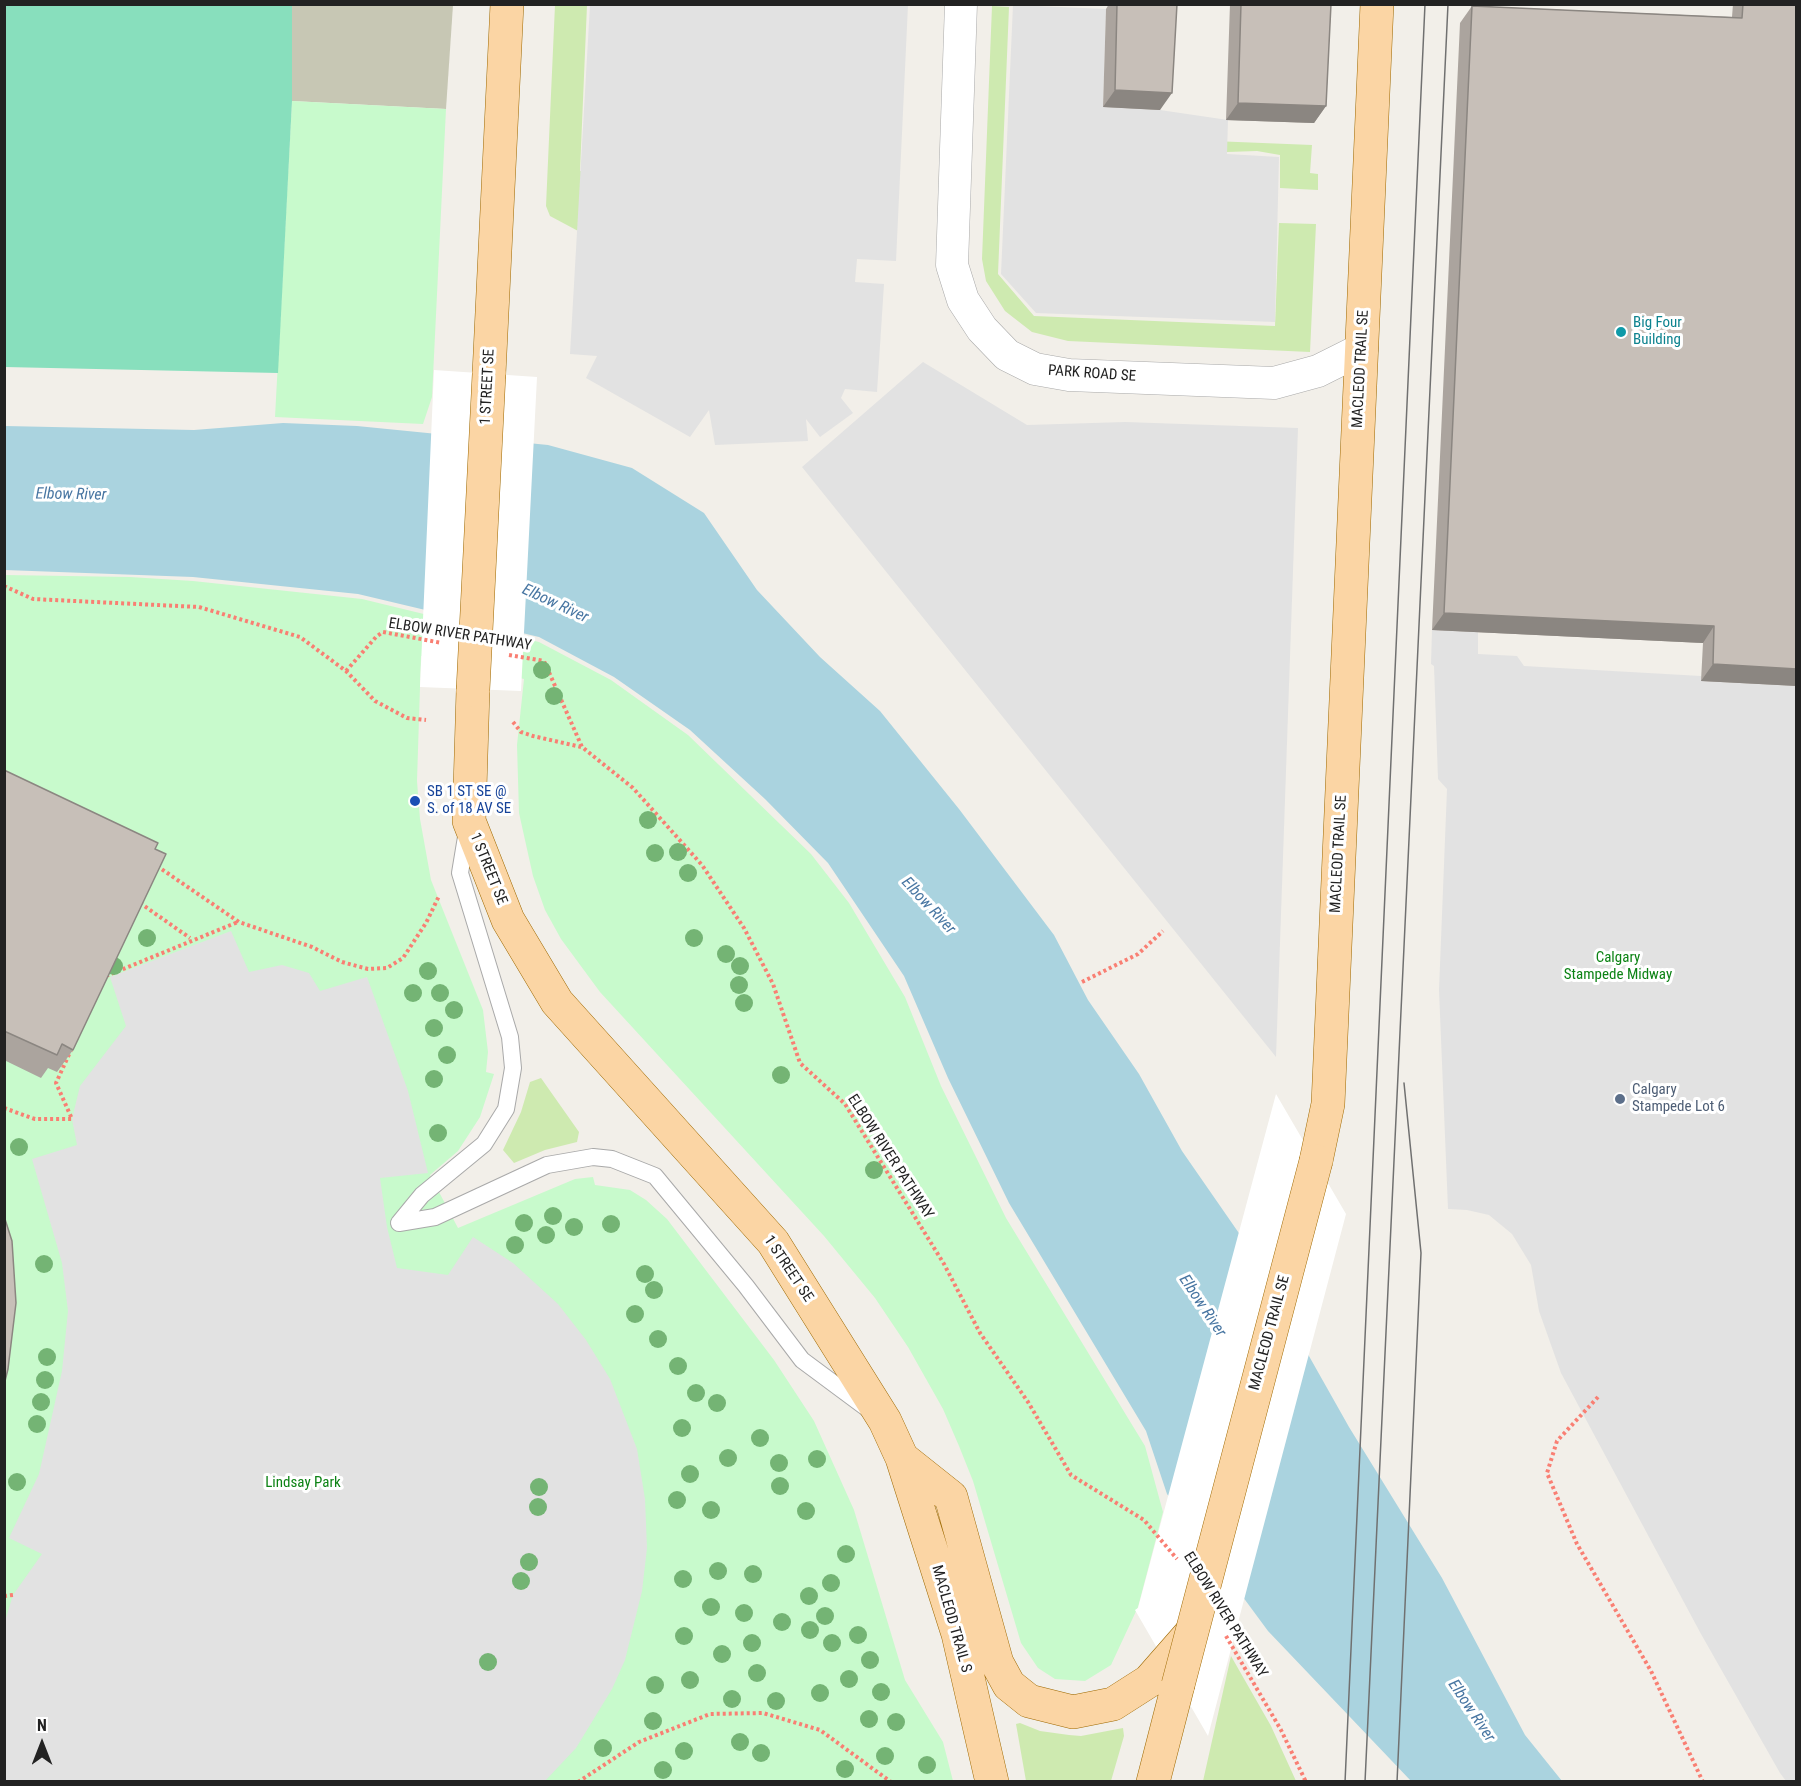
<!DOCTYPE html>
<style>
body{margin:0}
#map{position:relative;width:1801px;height:1786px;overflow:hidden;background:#f2efe9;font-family:"Roboto Condensed",sans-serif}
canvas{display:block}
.frame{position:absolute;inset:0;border:6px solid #222;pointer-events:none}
.north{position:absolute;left:12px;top:1714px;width:60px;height:60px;-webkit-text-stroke:4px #fff;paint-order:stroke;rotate:0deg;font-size:16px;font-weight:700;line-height:24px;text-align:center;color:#222}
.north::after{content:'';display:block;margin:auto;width:21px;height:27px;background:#222;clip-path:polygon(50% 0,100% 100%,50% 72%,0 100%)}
</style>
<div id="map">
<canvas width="1801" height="1786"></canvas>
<div class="frame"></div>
<div class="north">N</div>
</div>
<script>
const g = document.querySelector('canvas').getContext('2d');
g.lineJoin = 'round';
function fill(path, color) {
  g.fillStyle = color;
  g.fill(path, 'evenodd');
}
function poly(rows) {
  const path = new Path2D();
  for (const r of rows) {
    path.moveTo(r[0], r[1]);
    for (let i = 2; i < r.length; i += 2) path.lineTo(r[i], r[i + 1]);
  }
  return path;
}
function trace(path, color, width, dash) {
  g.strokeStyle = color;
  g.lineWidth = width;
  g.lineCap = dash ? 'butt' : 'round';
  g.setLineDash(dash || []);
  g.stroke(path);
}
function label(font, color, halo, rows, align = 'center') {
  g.font = font + ' "Roboto Condensed",sans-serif';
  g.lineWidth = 6;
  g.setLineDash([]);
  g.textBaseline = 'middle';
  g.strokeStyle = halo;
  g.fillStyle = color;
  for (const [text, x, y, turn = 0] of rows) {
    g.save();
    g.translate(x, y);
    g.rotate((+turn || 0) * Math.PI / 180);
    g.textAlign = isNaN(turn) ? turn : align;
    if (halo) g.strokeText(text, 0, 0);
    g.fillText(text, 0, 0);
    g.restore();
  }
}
fill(poly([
 [292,5,453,5,446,109,292,101]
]), '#c7c7b4');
fill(poly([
 [555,5,587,5,580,171,607,172,580,232,550,216,546,206],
 [992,6,1009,7,998,274,1034,316,1275,326,1279,223,1316,224,1310,352,1068,341,1032,332,1005,311,986,281,982,259],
 [1188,140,1312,145,1310,173,1318,174,1318,190,1280,188,1280,155,1257,151,1227,152],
 [541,1078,579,1132,577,1142,545,1150,514,1163,503,1150,521,1112,530,1082],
 [1231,1656,1271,1726,1296,1781,1203,1781],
 [1020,1723,1040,1731,1069,1735,1081,1736,1123,1728,1124,1736,1111,1781,1026,1781,1016,1724]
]), '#ceeab0');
fill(poly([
 [292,101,446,109,432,397,423,424,275,417],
 [5,575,130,577,193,581,362,599,539,642,611,680,688,735,811,854,849,903,905,997,941,1086,1006,1218,1145,1446,1163,1512,1138,1607,1111,1665,1085,1681,1055,1679,1038,1668,1021,1643,973,1481,959,1446,943,1409,908,1347,875,1298,824,1236,600,992,561,939,545,910,533,876,519,813,517,745,524,679,421,656,417,781,420,819,431,880,483,1010,488,1052,486,1072,494,1074,480,1117,458,1151,430,1175,458,1228,575,1179,593,1177,595,1185,630,1190,646,1200,667,1219,774,1360,814,1421,854,1510,905,1680,943,1742,953,1781,5,1782]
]), '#c8facc');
fill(poly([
 [5,4,292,5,292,101,278,373,5,367]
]), '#88dfbd');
fill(poly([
 [590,5,908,5,896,261,857,259,855,282,884,284,877,392,845,389,841,398,853,413,820,437,806,419,808,441,715,445,709,410,690,437,586,378,597,356,570,354],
 [1013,5,1106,9,1103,107,1160,110,1228,120,1227,154,1279,157,1275,322,1036,313,1001,274],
 [923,362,1027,425,1125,422,1298,428,1276,1057,802,467],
 [1432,630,1478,632,1478,654,1517,656,1524,666,1701,676,1702,681,1796,686,1796,1781,1786,1781,1780,1773,1701,1634,1561,1373,1539,1311,1531,1265,1512,1234,1489,1215,1467,1210,1448,1209,1439,990,1447,789,1438,779,1434,666,1431,664],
 [231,931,249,972,282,965,309,973,320,991,367,977,408,1091,428,1173,380,1178,387,1227,397,1268,448,1275,473,1237,513,1263,558,1304,586,1340,610,1379,637,1449,645,1499,647,1548,642,1591,625,1660,612,1689,576,1748,545,1781,6,1781,5,1621,13,1595,42,1554,9,1538,39,1474,62,1371,68,1311,62,1263,32,1159,77,1145,72,1119,80,1086,126,1026,110,977]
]), '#e2e2e2');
fill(poly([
 [283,423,357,426,548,445,632,468,704,513,757,590,820,657,880,711,959,809,1054,935,1088,1000,1139,1074,1182,1151,1243,1239,1349,1427,1442,1578,1525,1735,1562,1781,1411,1781,1268,1631,1167,1494,1146,1431,1009,1203,948,1078,904,976,828,863,765,799,690,730,614,677,539,637,358,594,193,577,5,570,5,426,194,430]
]), '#aad3df');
fill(poly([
 [434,370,537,377,521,691,420,687],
 [1276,1094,1346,1214,1208,1736,1135,1610,1138,1608]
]), '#fff');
const lane = poly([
 [399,1223,435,1217,547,1165,593,1157,612,1159,655,1176,746,1286,802,1360,868,1409],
 [399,1223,422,1195,484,1144,506,1109,513,1068,510,1037,460,873,467,831]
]);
const street = poly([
 [961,4,952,265,963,300,982,329,1007,355,1035,369,1069,375,1274,383,1318,371,1362,349]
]);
const primary = poly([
 [489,374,507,4],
 [473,690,469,821,508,920,557,1002,773,1242,885,1421,902,1458,958,1634,992,1782],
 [1316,1161,1328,1104,1377,4],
 [902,1458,951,1497,997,1663,1009,1685,1029,1701,1073,1712,1113,1704,1149,1681,1191,1633],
 [1153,1782,1178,1685]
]);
trace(lane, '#a9a9a9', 18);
trace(street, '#a9a9a9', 33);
trace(primary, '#9e6901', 34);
trace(poly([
 [4,586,33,599,199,607,300,637,346,671,375,701,407,718,426,720],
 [509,655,544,661,582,747,633,788,702,865,744,928,773,984,800,1063,845,1104,944,1264,980,1333,1028,1402,1071,1475,1144,1520,1177,1559],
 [346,671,376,637,383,632,442,643],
 [513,722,521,732,533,736,581,747],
 [157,866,239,922,312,947,342,962,368,969,387,968,403,958,426,923,439,896],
 [140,903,190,938],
 [106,976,238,922],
 [1082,982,1138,954,1163,931],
 [4,1108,35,1119,72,1119,56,1083,71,1050],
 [1598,1397,1557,1441,1547,1473,1577,1544,1651,1671,1703,1782],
 [4,1596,13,1595],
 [1226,1636,1281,1730,1306,1782],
 [578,1782,639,1742,710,1714,763,1713,820,1730,891,1782]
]), '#f97f73', 4, [3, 3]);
trace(lane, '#fff', 16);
trace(street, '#fff', 32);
trace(primary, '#fbd5a4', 33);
trace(poly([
 [1345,1782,1425,4],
 [1365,1782,1448,4],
 [1397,1782,1421,1253,1404,1083]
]), '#707070', 1.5);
const primaryBridge = poly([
 [473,690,489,374],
 [1178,1685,1316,1161]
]);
trace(primaryBridge, '#9e6901', 34, []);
trace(primaryBridge, '#fbd5a4', 33);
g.fillStyle = '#74b474';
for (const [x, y] of [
 [542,670],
 [554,696],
 [648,820],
 [678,852],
 [655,853],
 [688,873],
 [147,938],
 [694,938],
 [726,954],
 [114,966],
 [740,966],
 [428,971],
 [739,985],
 [413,993],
 [440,993],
 [744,1003],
 [454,1010],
 [434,1028],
 [447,1055],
 [781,1075],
 [434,1079],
 [438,1133],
 [19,1147],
 [874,1170],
 [553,1216],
 [524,1223],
 [611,1224],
 [574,1227],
 [546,1235],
 [515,1245],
 [44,1264],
 [645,1274],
 [654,1290],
 [635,1314],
 [658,1339],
 [47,1357],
 [678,1366],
 [45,1380],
 [696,1393],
 [41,1402],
 [717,1403],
 [37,1424],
 [682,1428],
 [760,1438],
 [728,1458],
 [817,1459],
 [779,1463],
 [690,1474],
 [17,1482],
 [780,1486],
 [539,1487],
 [677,1500],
 [538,1507],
 [711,1510],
 [806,1511],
 [846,1554],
 [529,1562],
 [718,1571],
 [753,1574],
 [683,1579],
 [521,1581],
 [831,1583],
 [809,1596],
 [711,1607],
 [744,1613],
 [825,1616],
 [782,1622],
 [810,1630],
 [858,1635],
 [684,1636],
 [752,1643],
 [832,1643],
 [722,1654],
 [870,1660],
 [488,1662],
 [757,1673],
 [849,1679],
 [690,1680],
 [655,1685],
 [881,1692],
 [820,1693],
 [732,1699],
 [776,1701],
 [869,1719],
 [653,1721],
 [896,1722],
 [740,1742],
 [603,1748],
 [684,1751],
 [761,1753],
 [885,1756],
 [927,1765],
 [845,1769],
 [663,1770]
]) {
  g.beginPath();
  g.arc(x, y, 9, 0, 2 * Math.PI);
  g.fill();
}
fill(poly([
 [1109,4,1177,4,1160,110,1103,107,1106,9],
 [1230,4,1331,4,1326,106,1314,123,1226,120],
 [1733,4,1797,4,1797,686,1701,681,1703,643,1432,630,1460,23,1472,6,1732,17],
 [4,770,73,1050,57,1072,48,1068,41,1078,4,1060]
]), '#aba49e');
fill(poly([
 [1115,90,1172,93,1160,110,1103,107],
 [1238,103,1326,106,1314,123,1226,120],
 [1444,613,1714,626,1703,643,1432,630],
 [1713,664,1797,669,1797,686,1701,681]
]), '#8b8681');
const building = poly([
 [1117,4,1177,4,1172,93,1115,90,1117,4],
 [1241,4,1331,4,1326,106,1238,103,1241,4],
 [1743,4,1797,4,1797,669,1713,664,1714,626,1444,613,1472,6,1742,18,1743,4],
 [4,770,158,843,155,849,166,854,73,1050,62,1044,57,1055,4,1031,4,770],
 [4,1216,12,1241,16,1303,8,1369,4,1385,4,1216]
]);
fill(building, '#c7bfb8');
trace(building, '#8b8681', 1.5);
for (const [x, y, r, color] of [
 [1621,332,6,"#0f9aa8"],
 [415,801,6,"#1a4fb4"],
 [1620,1099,6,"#5c6f8a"]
]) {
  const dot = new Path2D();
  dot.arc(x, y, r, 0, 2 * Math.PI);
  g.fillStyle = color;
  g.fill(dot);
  trace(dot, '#fff', 2);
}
label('15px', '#0d838f', '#fff', [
 ["Big Four",1633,323],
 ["Building",1633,340]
], 'left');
label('15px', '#222', '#fff', [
 ["MACLEOD TRAIL SE",1361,369,-87],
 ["PARK ROAD SE",1092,374,4],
 ["1 STREET SE",488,387,-87],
 ["ELBOW RIVER PATHWAY",460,635,9],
 ["MACLEOD TRAIL SE",1339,854,-87],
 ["1 STREET SE",488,869,68],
 ["ELBOW RIVER PATHWAY",890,1157,57],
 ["1 STREET SE",788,1269,56],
 ["MACLEOD TRAIL SE",1270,1333,-75],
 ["ELBOW RIVER PATHWAY",1225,1615,58],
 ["MACLEOD TRAIL S",951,1619,74]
]);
label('15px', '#164399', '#fff', [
 ["SB 1 ST SE @",427,792],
 ["S. of 18 AV SE",427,809]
], 'left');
label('15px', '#0d8315', '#fff', [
 ["Calgary",1618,958],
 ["Stampede Midway",1618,975],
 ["Lindsay Park",303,1483]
]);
label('15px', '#4e5e75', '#fff', [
 ["Calgary",1632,1090],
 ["Stampede Lot 6",1632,1107]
], 'left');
label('italic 16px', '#4876a2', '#fff', [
 ["Elbow River",71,495,1],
 ["Elbow River",555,604,25],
 ["Elbow River",928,906,47],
 ["Elbow River",1202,1306,56],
 ["Elbow River",1471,1711,56]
]);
</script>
